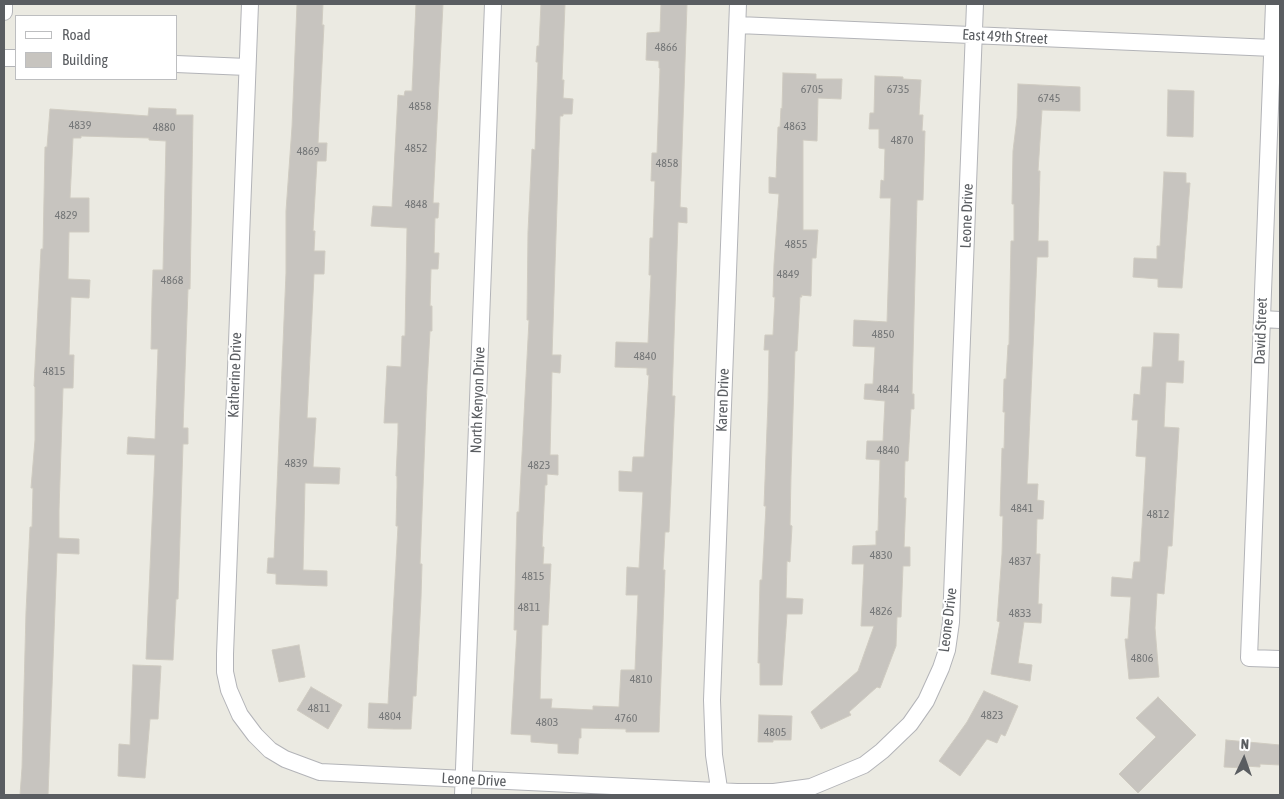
<!DOCTYPE html>
<style>
body{margin:0}
#map{position:relative;width:1284px;height:799px;overflow:hidden;background:#ebeae2;font-family:"Asap Condensed",sans-serif}
canvas{display:block}
.frame{position:absolute;inset:0;border:5px solid #5a5d61;pointer-events:none}
.legend{position:absolute;left:15px;top:15px;width:162px;height:65px;box-sizing:border-box;background:#fff;border:1px solid #bdbec0;margin:0;padding:6px 9px;list-style:none;font-size:15px;color:#5a5d61}
.legend li{display:flex;align-items:center;gap:10px;height:25px}
.legend b{width:25px;border:1px solid #bdbec0}
.north{position:absolute;left:1219px;top:734px;width:50px;height:50px;-webkit-text-stroke:4px #fff;paint-order:stroke;rotate:3deg;font-size:14px;font-weight:700;line-height:20px;text-align:center;color:#5a5d61}
.north::after{content:'';display:block;margin:auto;width:18px;height:22px;background:#5a5d61;clip-path:polygon(50% 0,100% 100%,50% 72%,0 100%)}
</style>
<div id="map">
<canvas width="1284" height="799"></canvas>
<div class="frame"></div>
<ul class="legend">
<li><b style="height:6px;background:#fff"></b>Road</li>
<li><b style="height:14px;background:#c7c4bf"></b>Building</li>
</ul>
<div class="north">N</div>
</div>
<script>
const g = document.querySelector('canvas').getContext('2d');
g.lineJoin = 'round';
function fill(path, color) {
  g.fillStyle = color;
  g.fill(path, 'evenodd');
}
function poly(rows) {
  const path = new Path2D();
  for (const r of rows) {
    path.moveTo(r[0], r[1]);
    for (let i = 2; i < r.length; i += 2) path.lineTo(r[i], r[i + 1]);
  }
  return path;
}
function trace(path, color, width, dash) {
  g.strokeStyle = color;
  g.lineWidth = width;
  g.lineCap = dash ? 'butt' : 'round';
  g.setLineDash(dash || []);
  g.stroke(path);
}
function label(font, color, halo, rows, align = 'center') {
  g.font = font + ' "Asap Condensed",sans-serif';
  g.lineWidth = 4;
  g.setLineDash([]);
  g.textBaseline = 'middle';
  g.strokeStyle = halo;
  g.fillStyle = color;
  for (const [text, x, y, turn = 0] of rows) {
    g.save();
    g.translate(x, y);
    g.rotate((+turn || 0) * Math.PI / 180);
    g.textAlign = isNaN(turn) ? turn : align;
    if (halo) g.strokeText(text, 0, 0);
    g.fillText(text, 0, 0);
    g.restore();
  }
}
const building = poly([
 [297,4,323,4,322,25,324,25,318,143,327,143,326,161,317,161,313,231,315,231,314,251,325,251,324,274,314,274,307,418,316,418,313,467,340,468,339,484,305,483,303,570,327,571,327,586,276,584,276,574,267,573,268,558,274,558,286,273,286,211,292,127,297,4],
 [416,4,443,4,433,203,439,203,438,218,435,218,434,253,439,253,438,269,431,269,430,306,432,306,432,331,430,331,427,385,420,564,422,564,421,598,416,696,413,696,411,729,394,729,368,728,369,703,388,704,398,526,396,526,397,487,397,476,396,476,398,434,398,423,384,423,387,366,401,367,402,336,405,336,407,228,371,226,373,206,392,207,398,95,404,96,405,91,412,91,416,4],
 [541,4,565,4,562,80,564,80,563,98,573,99,572,114,563,114,563,116,560,116,552,355,561,355,560,373,552,372,550,455,558,455,558,475,547,474,547,485,545,485,542,547,544,547,543,564,551,564,548,625,542,625,540,699,552,699,551,708,593,710,593,706,619,707,621,670,635,670,638,595,626,595,627,567,639,568,643,492,619,491,619,471,632,472,633,457,644,457,649,375,647,375,647,368,615,367,616,342,648,343,651,275,649,275,650,238,653,238,655,181,651,181,652,153,657,153,660,68,659,68,659,61,646,60,647,33,660,32,661,4,687,4,680,207,687,208,687,223,678,222,672,396,675,396,669,532,665,532,663,570,665,570,659,732,626,732,626,729,581,728,581,738,579,738,578,754,558,753,558,744,531,742,531,735,511,734,517,630,514,630,517,512,519,512,529,320,527,320,528,232,532,149,535,150,538,62,536,62,537,46,539,46,541,4],
 [783,73,816,74,816,79,842,79,841,99,818,98,817,141,803,140,803,230,818,230,816,258,812,258,811,296,801,295,802,297,800,297,797,351,795,351,791,475,790,525,792,526,790,562,787,561,786,598,803,599,802,614,787,614,782,685,760,685,760,663,758,663,760,580,762,580,766,506,764,506,768,402,769,350,764,350,765,335,773,335,775,297,773,297,774,264,779,194,769,193,769,177,776,178,778,127,780,127,781,108,782,109,783,73],
 [875,76,903,77,903,79,921,80,919,115,923,115,922,131,925,131,923,200,917,200,912,394,914,394,914,409,911,409,908,461,905,461,904,498,906,498,904,547,910,547,910,566,903,566,901,617,897,617,896,646,880,688,877,687,849,712,851,715,821,729,811,712,858,671,874,626,861,626,864,564,852,564,853,546,876,545,876,531,878,531,880,460,866,459,867,441,883,441,885,401,864,399,865,384,873,384,875,347,853,346,854,320,887,322,891,198,880,198,881,180,884,181,885,149,879,148,879,129,869,129,870,113,874,113,875,76],
 [1018,84,1080,87,1080,111,1042,110,1038,171,1040,171,1038,241,1048,241,1048,257,1037,257,1027,484,1038,484,1037,500,1044,501,1043,519,1037,519,1036,554,1040,554,1038,604,1042,604,1041,623,1024,622,1018,663,1032,665,1030,681,991,674,1000,622,997,621,1002,554,1003,516,1000,516,1002,448,1004,449,1005,412,1003,412,1004,379,1006,379,1008,345,1009,345,1011,241,1014,241,1014,204,1012,204,1013,151,1017,118,1018,84],
 [1168,90,1194,91,1193,137,1167,136,1168,90],
 [149,108,176,109,176,115,193,115,190,289,188,289,183,428,188,428,188,444,183,444,178,599,176,599,173,660,146,659,155,455,127,454,128,437,155,439,158,349,151,349,152,299,153,270,163,270,166,141,149,140,149,138,81,136,81,138,73,138,70,198,89,198,89,232,69,232,68,279,90,280,89,298,71,297,69,355,74,355,73,388,63,388,59,510,59,538,79,539,79,554,57,553,48,795,20,795,22,768,26,612,30,527,32,527,33,488,31,488,35,440,35,387,34,386,41,249,43,249,45,147,47,147,50,109,148,116,149,108],
 [1164,172,1186,173,1186,183,1190,183,1182,288,1158,287,1158,279,1133,277,1134,258,1157,259,1157,246,1160,246,1164,172],
 [1154,333,1179,334,1178,361,1184,361,1183,383,1166,382,1164,427,1179,428,1172,546,1168,546,1164,594,1157,593,1155,628,1159,677,1129,679,1125,639,1128,639,1131,597,1111,596,1112,577,1132,579,1134,562,1140,562,1146,457,1136,456,1138,420,1132,420,1134,394,1140,395,1142,367,1152,367,1154,333],
 [299,645,305,677,279,682,272,650,299,645],
 [133,665,161,666,158,719,150,719,145,778,118,776,119,744,130,745,133,665],
 [311,687,342,705,328,729,297,710,311,687],
 [984,691,1018,706,1005,736,1001,734,997,743,987,739,960,776,939,761,967,722,984,691],
 [1158,697,1196,735,1138,793,1119,774,1156,737,1136,718,1158,697],
 [759,715,792,716,791,740,773,740,773,742,758,742,759,715],
 [1226,740,1280,745,1280,765,1260,764,1260,767,1245,766,1244,768,1224,767,1226,740]
]);
fill(building, '#c7c4bf');
trace(building, '#cfcbc1', 1);
const minor = poly([
 [250,4,225,654,225,672,229,690,240,715,255,735,270,750,285,759,320,772,737,792,774,792,811,787,864,765,882,751,910,724,926,701,941,668,947,650,951,622,975,4],
 [1274,4,1249,658,1280,659],
 [4,12,4,4],
 [738,25,1273,48],
 [4,58,16,58],
 [176,64,247,67],
 [1262,319,1280,320],
 [463,795,493,4],
 [720,795,714,755,712,700,738,4]
]);
trace(minor, '#b3b4b8', 18);
trace(minor, '#fff', 16);
label('12px', '#757778', null, [
 ["4866",666,47],
 ["6705",812,89],
 ["6735",898,89],
 ["6745",1049,98],
 ["4858",420,106],
 ["4839",80,125],
 ["4863",795,126],
 ["4880",164,127],
 ["4870",902,140],
 ["4852",416,148],
 ["4869",308,151],
 ["4858",667,163],
 ["4848",416,204],
 ["4829",66,215],
 ["4855",796,244],
 ["4849",788,274],
 ["4868",172,280],
 ["4850",883,334],
 ["4840",645,356],
 ["4815",54,371],
 ["4844",888,389],
 ["4840",888,450],
 ["4839",296,463],
 ["4823",539,465],
 ["4841",1022,508],
 ["4812",1158,514],
 ["4830",881,555],
 ["4837",1020,561],
 ["4815",533,576],
 ["4811",529,607],
 ["4826",881,611],
 ["4833",1020,613],
 ["4806",1142,658],
 ["4810",641,679],
 ["4811",319,708],
 ["4823",992,715],
 ["4804",390,716],
 ["4760",626,718],
 ["4803",547,722],
 ["4805",775,732]
]);
label('15px', '#5a5d61', '#fff', [
 ["East 49th Street",1005,37,3],
 ["Leone Drive",967,216,-88],
 ["David Street",1261,331,-88],
 ["Katherine Drive",235,375,-88],
 ["North Kenyon Drive",478,400,-88],
 ["Karen Drive",723,400,-88],
 ["Leone Drive",948,620,-83],
 ["Leone Drive",474,780,3]
]);
</script>
